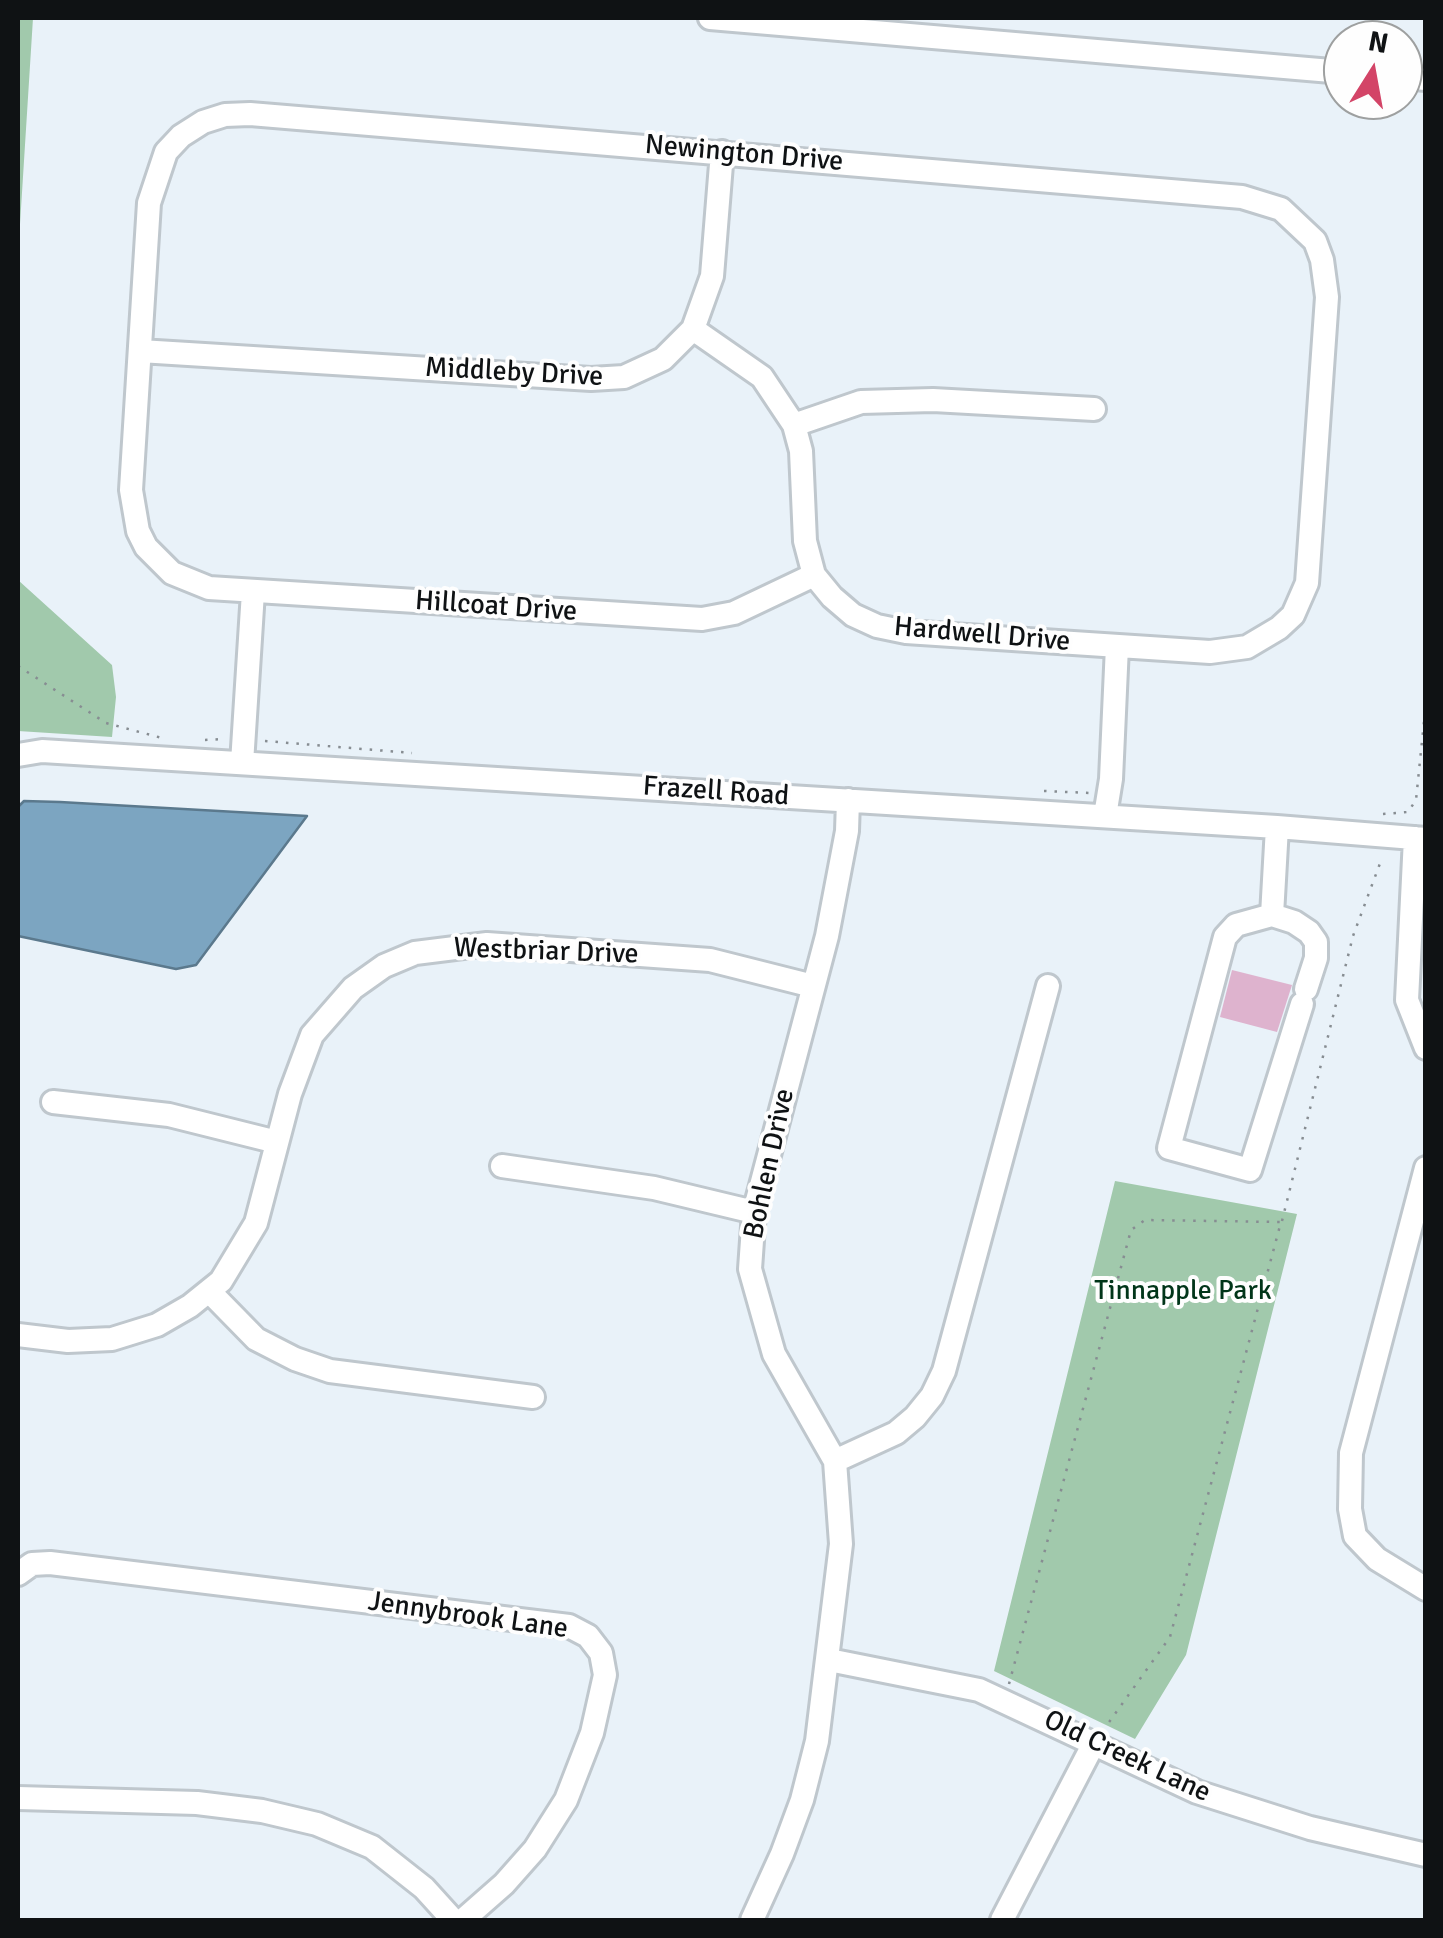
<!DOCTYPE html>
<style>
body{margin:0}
#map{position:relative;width:1443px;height:1938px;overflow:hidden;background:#e9f2f9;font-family:Signika,sans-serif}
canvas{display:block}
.frame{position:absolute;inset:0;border:20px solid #0f1214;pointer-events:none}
.north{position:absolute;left:1323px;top:20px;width:100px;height:100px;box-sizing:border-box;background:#fefefe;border:2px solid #9ea0a0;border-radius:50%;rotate:11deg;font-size:28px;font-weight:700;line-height:40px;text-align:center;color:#0f1214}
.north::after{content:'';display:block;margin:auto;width:35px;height:45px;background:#d34467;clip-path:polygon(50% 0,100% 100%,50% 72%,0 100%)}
</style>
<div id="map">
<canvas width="1443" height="1938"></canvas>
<div class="frame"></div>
<div class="north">N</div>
</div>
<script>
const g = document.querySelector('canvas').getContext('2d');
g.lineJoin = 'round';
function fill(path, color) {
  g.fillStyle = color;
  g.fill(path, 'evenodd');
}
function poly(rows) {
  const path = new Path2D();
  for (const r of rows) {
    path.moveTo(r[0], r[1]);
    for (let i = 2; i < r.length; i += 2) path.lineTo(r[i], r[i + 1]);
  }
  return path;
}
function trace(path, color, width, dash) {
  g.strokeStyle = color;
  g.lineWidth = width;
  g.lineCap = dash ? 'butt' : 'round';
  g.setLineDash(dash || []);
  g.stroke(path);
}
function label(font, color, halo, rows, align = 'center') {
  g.font = font + ' Signika,sans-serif';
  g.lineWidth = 8;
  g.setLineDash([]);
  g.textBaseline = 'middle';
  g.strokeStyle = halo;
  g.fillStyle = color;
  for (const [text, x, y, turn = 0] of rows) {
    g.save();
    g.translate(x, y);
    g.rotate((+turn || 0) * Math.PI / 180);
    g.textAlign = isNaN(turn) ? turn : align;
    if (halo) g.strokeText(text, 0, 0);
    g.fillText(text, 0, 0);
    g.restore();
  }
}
fill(poly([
 [18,18,33,18,18,256],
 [18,580,112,665,116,697,112,737,18,731],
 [1115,1181,1297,1214,1186,1655,1135,1739,994,1671]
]), '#a1c9ac');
const water = poly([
 [24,801,60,802,307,816,196,965,176,969,18,936,18,807,24,801]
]);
fill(water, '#7ca5c1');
trace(water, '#5b798d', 2.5);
fill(poly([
 [1232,970,1292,985,1277,1032,1220,1017]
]), '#deb3ce');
const minor = poly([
 [710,18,1343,72],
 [1403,77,1426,79],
 [693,329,762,377,794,425,801,451,805,541,814,575,832,597,853,615,877,626,906,632,1210,652,1247,647,1279,628,1293,615,1307,583,1327,297,1322,260,1315,241,1281,209,1242,197,250,114,225,115,203,122,181,136,166,152,149,203,131,490,138,531,146,547,172,573,209,588,702,619,734,613,814,575],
 [140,351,591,379,624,377,663,359,693,329,712,276,722,152],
 [794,425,861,402,933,400,1094,409],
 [18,755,42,751,1277,827,1426,839],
 [242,763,253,592],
 [1105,816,1111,779,1117,646],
 [1277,827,1272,915,1236,925,1225,937,1169,1148,1250,1170,1302,1004],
 [1415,838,1407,1000,1426,1048],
 [1272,915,1294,922,1309,932,1316,942,1316,958,1306,989],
 [53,1102,169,1115,277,1142],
 [502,1166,654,1188,754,1212],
 [1426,1168,1351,1453,1350,1509,1355,1536,1377,1559,1426,1589],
 [209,1291,256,1339,295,1359,330,1371,533,1397],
 [18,1335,68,1341,112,1339,157,1325,190,1306,221,1281,256,1223,290,1094,312,1035,353,988,384,966,415,953,487,944,710,960,813,986],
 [835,1461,896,1433,915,1417,932,1396,944,1371,1048,986],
 [18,1574,32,1564,50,1563,569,1626,588,1636,601,1653,605,1675,592,1733,566,1800,535,1849,504,1884,463,1920],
 [829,1660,979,1690,1197,1792,1310,1828,1426,1855],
 [18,1798,197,1803,262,1811,317,1824,372,1847,424,1888,453,1920],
 [752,1920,782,1854,802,1800,817,1741,841,1544,835,1461,774,1354,750,1269,754,1212,827,936,847,831,848,800],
 [1002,1920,1094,1743]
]);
trace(minor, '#bfc7cd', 28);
trace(poly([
 [18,666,106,723,162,738],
 [205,740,222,739],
 [265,741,412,753],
 [1044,791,1090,793],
 [1383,814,1408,812,1416,800,1426,702],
 [1282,1221,1353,936,1382,858],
 [1009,1684,1131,1230,1145,1220,1281,1222,1170,1637,1107,1725]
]), '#878d92', 2.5, [2.5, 8]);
trace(minor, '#fff', 22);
label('28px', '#0f1214', '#fefefe', [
 ["Newington Drive",744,154,5],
 ["Middleby Drive",514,373,3],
 ["Hillcoat Drive",496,607,4],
 ["Hardwell Drive",982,635,5],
 ["Frazell Road",716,792,4],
 ["Westbriar Drive",546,952,2],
 ["Bohlen Drive",770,1164,-78],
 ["Jennybrook Lane",468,1616,8],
 ["Old Creek Lane",1127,1757,25]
]);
label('28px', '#013519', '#fefefe', [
 ["Tinnapple Park",1183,1292]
]);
</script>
